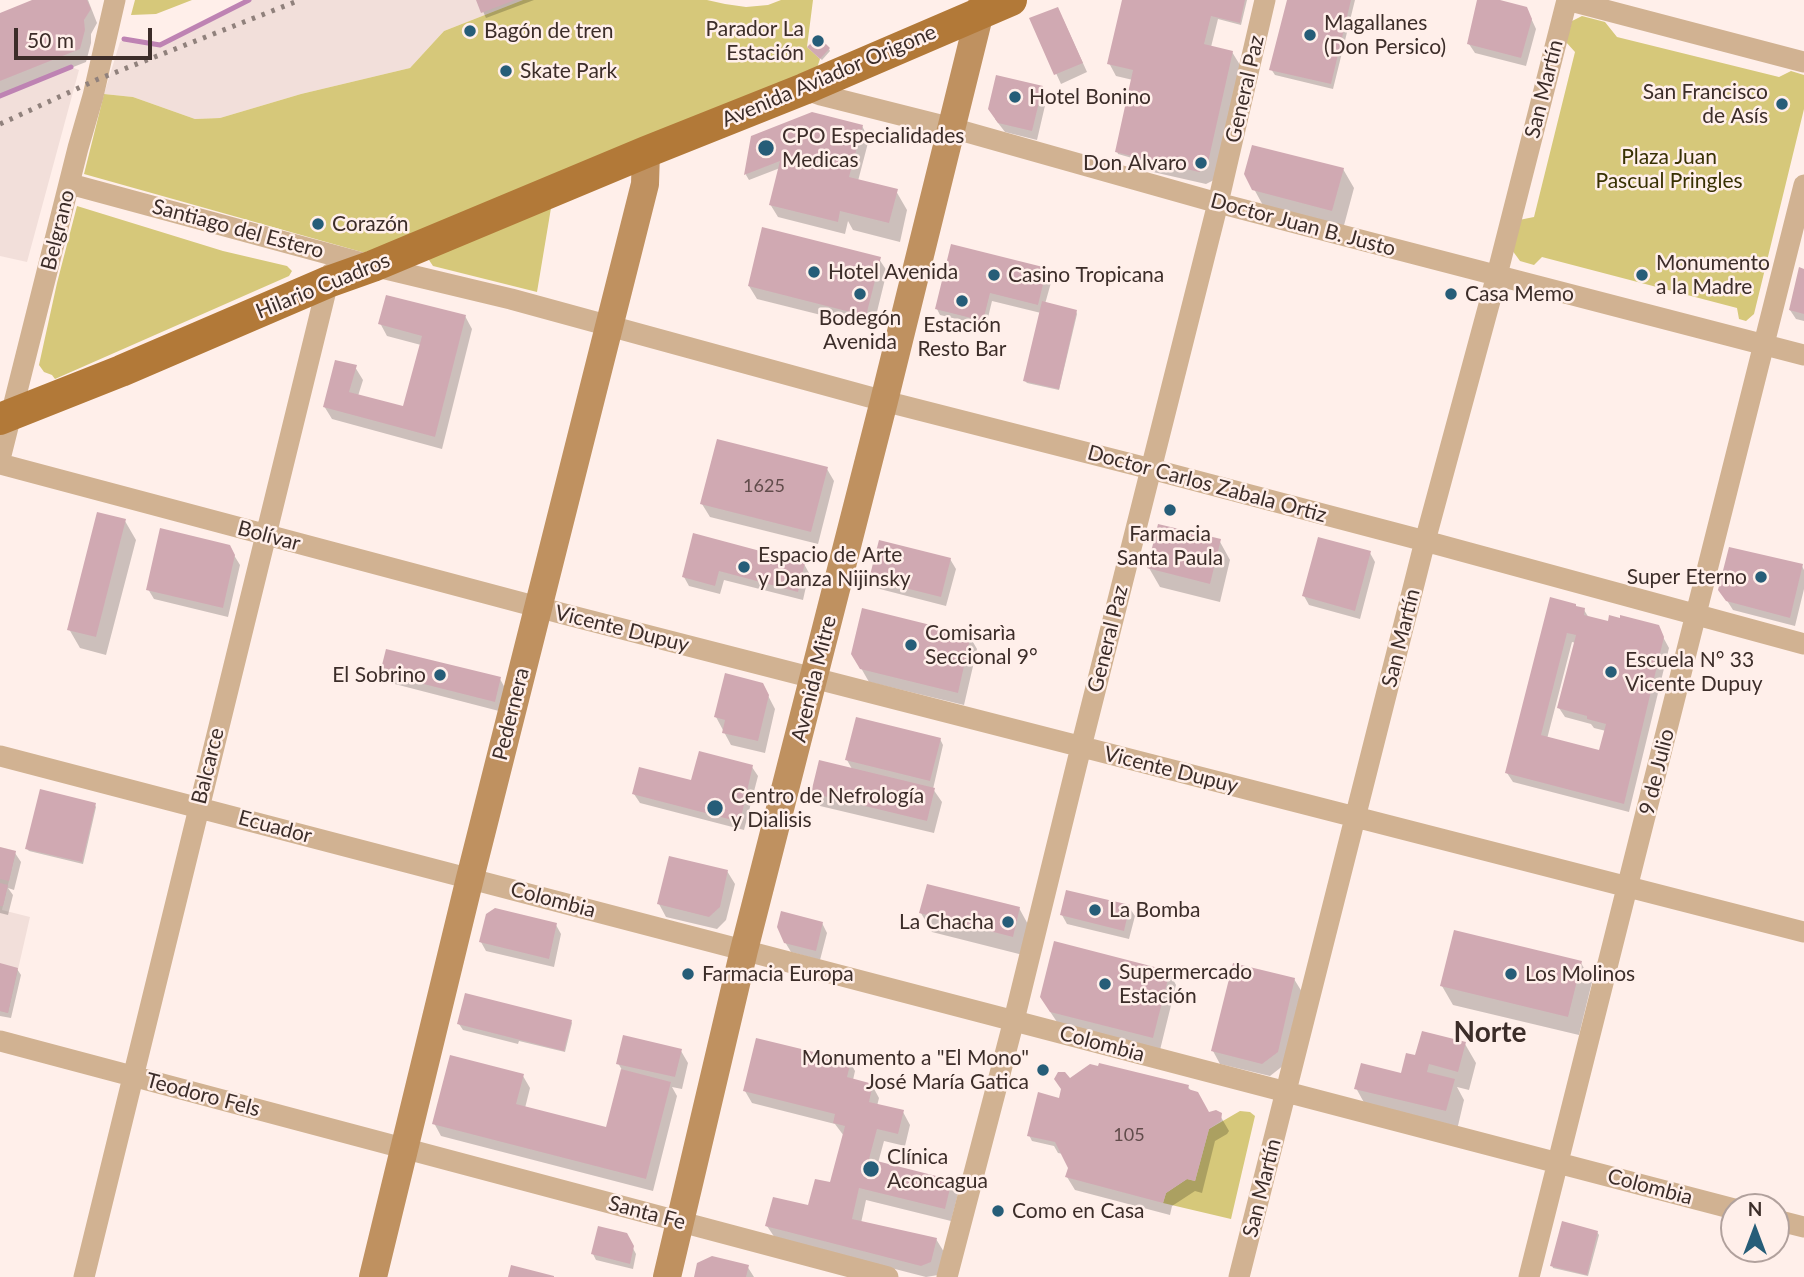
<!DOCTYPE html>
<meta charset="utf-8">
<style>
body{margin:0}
#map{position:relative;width:1804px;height:1277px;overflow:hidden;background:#ffefea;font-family:Lato,sans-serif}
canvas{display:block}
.north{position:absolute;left:1720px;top:1193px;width:70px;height:70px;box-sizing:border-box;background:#ffefea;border:2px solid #b1a19d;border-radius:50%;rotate:0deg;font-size:19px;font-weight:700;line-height:28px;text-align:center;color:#3c2d29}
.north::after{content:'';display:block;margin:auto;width:24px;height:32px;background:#265d78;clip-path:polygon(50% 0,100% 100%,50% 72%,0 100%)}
.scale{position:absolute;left:14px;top:28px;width:138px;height:32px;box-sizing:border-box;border:4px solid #3c2d29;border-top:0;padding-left:9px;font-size:21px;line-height:24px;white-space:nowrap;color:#3c2d29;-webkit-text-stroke:5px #ffefea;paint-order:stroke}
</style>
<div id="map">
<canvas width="1804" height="1277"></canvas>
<div class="north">N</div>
<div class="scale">50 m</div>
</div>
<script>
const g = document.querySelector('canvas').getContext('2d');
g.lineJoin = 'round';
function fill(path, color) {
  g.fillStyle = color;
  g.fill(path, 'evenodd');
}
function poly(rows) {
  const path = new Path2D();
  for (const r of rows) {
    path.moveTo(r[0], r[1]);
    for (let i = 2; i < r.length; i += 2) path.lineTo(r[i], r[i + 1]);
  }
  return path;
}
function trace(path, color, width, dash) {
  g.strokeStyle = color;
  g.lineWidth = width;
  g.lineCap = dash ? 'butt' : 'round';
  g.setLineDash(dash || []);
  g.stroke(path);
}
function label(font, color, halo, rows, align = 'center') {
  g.font = font + ' Lato,sans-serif';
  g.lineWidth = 5;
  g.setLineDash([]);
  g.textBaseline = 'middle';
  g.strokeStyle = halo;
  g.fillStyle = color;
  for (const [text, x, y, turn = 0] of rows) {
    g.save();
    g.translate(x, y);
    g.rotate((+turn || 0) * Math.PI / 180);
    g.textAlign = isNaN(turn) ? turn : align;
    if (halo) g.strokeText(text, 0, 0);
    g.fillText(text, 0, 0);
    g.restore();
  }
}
fill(poly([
 [249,0,523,0,444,31,410,68,301,94,220,118,195,119,133,97,104,94,120,42,124,39,160,44],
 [71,67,79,70,27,262,0,256,0,96],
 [0,847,16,851,2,910,30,917,8,1013,0,1011]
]), '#f2dfda');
fill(poly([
 [135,0,192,0,156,14,131,15],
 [523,0,707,0,725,4,746,7,768,5,781,0,813,0,807,47,820,59,815,74,376,256,84,174,104,94,133,97,195,119,220,118,301,94,410,68,444,31],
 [1582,16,1605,22,1617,37,1779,77,1791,71,1804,75,1804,109,1754,314,1746,321,1739,319,1737,308,1542,257,1534,265,1520,261,1512,250,1519,220,1534,217,1575,52,1566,42,1572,21],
 [77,206,223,251,287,266,292,271,289,276,55,379,52,375,44,372,39,365,57,283],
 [551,208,537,292,433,266,429,260,431,253],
 [1240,1111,1250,1112,1255,1116,1231,1219,1163,1203,1166,1193,1187,1179,1195,1181,1209,1129]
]), '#d6c87a');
fill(poly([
 [36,0,88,0,97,23,91,34,91,43,86,62,0,96,0,15],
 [478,0,534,0,486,18],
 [1124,0,1247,0,1241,25,1218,19,1211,47,1232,52,1240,65,1214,180,1206,184,1153,172,1146,162,1118,154,1117,151,1133,80,1116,76,1109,63],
 [1288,0,1355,0,1333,89,1275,75,1271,69],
 [1479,0,1493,0,1531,18,1536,29,1526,66,1475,53,1469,44],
 [1031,19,1063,19,1087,72,1061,84],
 [829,49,830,51,822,60,811,50],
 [1042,88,1047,97,1037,140,1005,132,995,119],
 [862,126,869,139,858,181,896,191,907,210,900,242,853,230,848,221,845,234,778,217,770,204,780,168,749,180,746,175,752,137],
 [1343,169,1354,188,1343,229,1265,209,1254,189],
 [879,259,887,271,873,328,757,299,749,286],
 [1046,269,1052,279,1045,304,1076,311,1077,314,1059,390,1027,383,1025,381,1041,313,992,301,986,326,940,315,937,309],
 [1804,270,1804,321,1796,319,1790,310],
 [465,316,472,329,442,449,332,419,324,406,355,367,363,380,358,396,404,408,421,345,387,336,380,323],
 [827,469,834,481,818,544,710,517,702,504],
 [125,521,136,540,106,655,80,648,69,629],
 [694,535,804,564,809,573,803,600,724,580,720,594,689,586,684,577],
 [1219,540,1230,560,1220,602,1160,587,1149,568],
 [229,547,240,565,228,617,154,599,148,589],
 [1370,553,1375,562,1360,619,1309,605,1304,596],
 [950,559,956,569,946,606,876,588,871,579],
 [1802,566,1804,570,1804,589,1795,626,1733,610,1726,599],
 [1577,608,1584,610,1589,618,1663,637,1669,648,1629,812,1513,782,1507,773],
 [1572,642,1576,643,1559,708,1565,717,1591,724,1594,728,1606,731,1600,752,1547,739],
 [970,637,977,649,964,705,869,682,853,654],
 [382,673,500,679,505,688,499,711,387,682],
 [762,684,775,709,765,753,731,745,716,717],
 [940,739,943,745,933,789,942,802,934,833,820,806,813,793,852,769,847,760],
 [752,767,758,776,744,830,640,803,634,794,693,782],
 [95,805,96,807,83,864,29,851,27,849],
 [0,849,15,853,21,862,14,890,8,888,13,895,8,915,0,913],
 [727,871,735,884,726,920,717,929,666,917,659,904],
 [1129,907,1135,916,1129,939,1067,924,1062,915],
 [1019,908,1030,928,1023,955,932,932,921,913],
 [822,923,827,933,820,960,791,952,785,942],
 [556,925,561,934,554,967,486,951,481,942],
 [1581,963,1592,982,1579,1035,1453,1005,1442,986],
 [0,965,17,969,21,975,11,1018,0,1016],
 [1169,972,1176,985,1160,1050,1059,1025,1049,1010],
 [1294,979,1302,992,1284,1065,1270,1076,1220,1064,1213,1051],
 [571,1021,572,1023,565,1052,519,1041,518,1044,463,1030,459,1024],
 [1465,1044,1476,1063,1469,1090,1457,1087,1464,1100,1457,1130,1367,1108,1356,1088,1402,1075,1416,1058],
 [681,1051,688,1063,682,1089,672,1087,677,1096,653,1191,441,1136,434,1123,523,1076,530,1088,525,1108,607,1129,622,1070,618,1063],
 [850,1062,855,1071,853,1080,872,1085,879,1098,877,1106,903,1112,910,1125,905,1146,884,1141,878,1163,951,1181,958,1194,951,1221,866,1200,861,1223,936,1239,944,1252,938,1275,926,1277,775,1238,767,1226,809,1207,832,1185,844,1136,835,1124,752,1103,745,1091],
 [1070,1080,1188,1087,1209,1114,1218,1112,1229,1131,1227,1134,1215,1141,1202,1193,1195,1191,1172,1206,1170,1215,1075,1190,1067,1177,1070,1168,1063,1154,1058,1153,1054,1146,1032,1141,1029,1135,1059,1102],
 [1597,1232,1599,1235,1588,1276,1553,1268,1552,1265],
 [626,1235,636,1254,633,1269,596,1260,593,1254],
 [747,1266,754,1277,696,1277]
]), '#0003');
trace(poly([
 [124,39,160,45,249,0],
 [0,96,71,67]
]), '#be83b3', 5);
fill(poly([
 [32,0,87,0,91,9,84,20,85,30,80,49,0,81,0,13],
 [476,0,515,0,481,13],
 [1122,0,1245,0,1240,23,1211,16,1204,44,1233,51,1207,167,1199,172,1115,152,1133,70,1107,64],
 [1287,0,1351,0,1331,84,1269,70],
 [1477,0,1500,0,1527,7,1532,19,1521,58,1467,44],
 [1058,7,1083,63,1054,75,1029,18],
 [818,36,830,48,820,59,807,47],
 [996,75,1043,86,1032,131,998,123,988,109],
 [812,112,863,125,849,177,898,189,889,223,840,211,838,222,769,205,780,161,744,175,751,136],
 [1252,145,1344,168,1332,211,1252,190,1244,174],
 [762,227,881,257,866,316,748,286],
 [951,244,1047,268,1038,305,990,293,983,321,935,309],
 [1799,267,1804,269,1804,314,1789,310],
 [386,295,466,315,435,437,323,407,335,360,357,365,349,392,403,406,422,336,378,324],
 [1042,301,1077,310,1059,389,1023,381],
 [717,439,828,467,811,532,700,504],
 [97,512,126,519,96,637,67,630],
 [1158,524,1221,539,1210,584,1147,568],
 [160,528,230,545,235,555,223,608,146,590],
 [693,533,805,563,798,592,719,571,715,586,682,577],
 [1318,537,1371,551,1355,611,1302,596],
 [879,540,951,558,941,597,869,579],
 [1729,547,1803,564,1790,618,1726,601,1718,590],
 [1550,597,1576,604,1576,606,1585,608,1584,615,1608,621,1609,615,1620,618,1620,615,1659,625,1664,637,1624,804,1505,773],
 [1567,633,1576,635,1557,708,1587,716,1587,719,1606,724,1599,750,1541,735],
 [862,608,971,635,958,693,860,669,851,654],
 [386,649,501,677,495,702,380,673],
 [725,673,763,683,769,695,758,741,722,733,725,720,714,717],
 [856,717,941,738,930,781,845,760],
 [699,751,753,765,740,822,632,794,639,767,691,780],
 [819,760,935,788,927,821,811,793],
 [40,789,96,803,82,862,25,849],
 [0,847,16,851,9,881,0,879],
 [669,856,728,870,720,907,709,917,657,904],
 [0,883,8,885,3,906,0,906],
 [927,884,1020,907,1013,937,919,913],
 [1066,890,1130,905,1124,931,1060,915],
 [495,908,557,923,549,959,479,942,486,914],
 [781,911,823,922,816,951,784,943,777,927],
 [1454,930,1582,961,1568,1017,1440,986],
 [1054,941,1170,971,1153,1038,1050,1012,1040,997],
 [0,963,18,968,8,1013,0,1011],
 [1233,963,1295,978,1278,1052,1262,1064,1211,1051],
 [465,993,572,1020,564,1051,457,1024],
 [1422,1031,1466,1042,1458,1072,1429,1064,1427,1072,1455,1079,1446,1111,1354,1089,1361,1063,1401,1073,1406,1053,1415,1055],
 [623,1035,682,1049,675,1077,616,1064],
 [756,1038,851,1061,847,1077,873,1084,869,1102,904,1110,898,1134,877,1129,869,1159,952,1180,945,1209,859,1188,852,1219,937,1238,931,1262,921,1266,765,1226,773,1197,808,1205,815,1179,830,1182,845,1126,833,1123,835,1114,743,1091],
 [450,1055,524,1074,516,1104,606,1127,621,1069,671,1082,646,1179,432,1124],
 [1099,1063,1189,1085,1188,1089,1198,1092,1209,1112,1216,1110,1222,1113,1221,1121,1209,1129,1195,1181,1187,1179,1166,1193,1163,1203,1065,1177,1068,1168,1055,1142,1027,1136,1038,1092,1059,1098,1061,1089,1054,1079,1058,1072,1065,1072,1070,1078,1090,1064,1098,1066],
 [1562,1221,1598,1231,1587,1275,1550,1266],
 [598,1226,627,1233,634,1246,630,1264,591,1254],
 [712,1256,749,1265,746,1277,694,1277,697,1263],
 [511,1265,554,1276,554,1277,508,1277]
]), '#d0a9b2');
trace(poly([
 [1567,0,1804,62],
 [804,89,821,95,952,128,1218,203,1804,355],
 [70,184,373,266,511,299,884,401,1151,469,1425,541,1804,644],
 [0,459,78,148,93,96,115,0],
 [0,464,564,614,1804,932],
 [0,756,1734,1209],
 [0,1041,888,1277],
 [1776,1220,1804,1227],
 [84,1277,330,274],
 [947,1277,1014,1020,1081,747,1218,203,1265,0],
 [1239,1277,1425,541,1497,275,1567,0],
 [1529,1277,1804,185]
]), '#d1b292', 21);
trace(poly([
 [373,1277,470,878,645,184,646,152],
 [667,1277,744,950,884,401,983,0]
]), '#bf9160', 28);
trace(poly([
 [0,419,121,371,328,282,373,266,646,152,804,89,1011,0]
]), '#b27938', 32);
trace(poly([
 [0,124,96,80,300,0]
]), '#90817c', 5, [3.5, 7]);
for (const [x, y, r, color] of [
 [470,31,7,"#265d78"],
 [1310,35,7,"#265d78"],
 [818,41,7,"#265d78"],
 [506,71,7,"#265d78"],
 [1015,97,7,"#265d78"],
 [1782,104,7,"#265d78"],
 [766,148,9,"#265d78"],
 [1201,163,7,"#265d78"],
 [318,224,7,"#265d78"],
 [814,272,7,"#265d78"],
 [994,275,7,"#265d78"],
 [1642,275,7,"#265d78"],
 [860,294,7,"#265d78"],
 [1451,294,7,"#265d78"],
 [962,301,7,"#265d78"],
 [1170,510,7,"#265d78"],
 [744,567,7,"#265d78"],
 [1761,577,7,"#265d78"],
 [911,645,7,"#265d78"],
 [1611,672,7,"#265d78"],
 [440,675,7,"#265d78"],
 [715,808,9,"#265d78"],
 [1095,910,7,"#265d78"],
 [1008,922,7,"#265d78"],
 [688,974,7,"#265d78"],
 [1511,974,7,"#265d78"],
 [1105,984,7,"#265d78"],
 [1043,1070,7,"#265d78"],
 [871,1169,9,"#265d78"],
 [998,1211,7,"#265d78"]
]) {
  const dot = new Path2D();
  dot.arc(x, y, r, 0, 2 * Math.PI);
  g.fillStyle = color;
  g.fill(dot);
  trace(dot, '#ffefea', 2.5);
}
label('18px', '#614c4b', null, [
 ["1625",764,486],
 ["105",1129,1135]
]);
label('21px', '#3c2d29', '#ffefea', [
 ["Magallanes",1324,23],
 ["(Don Persico)",1324,47],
 ["Parador La",804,29,"right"],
 ["Estación",804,53,"right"],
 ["Bagón de tren",484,31],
 ["Skate Park",520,71],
 ["San Francisco",1768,92,"right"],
 ["de Asís",1768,116,"right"],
 ["Hotel Bonino",1029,97],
 ["CPO Especialidades",782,136],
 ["Medicas",782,160],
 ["Don Alvaro",1187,163,"right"],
 ["Corazón",332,224],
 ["Monumento",1656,263],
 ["a la Madre",1656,287],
 ["Hotel Avenida",828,272],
 ["Casino Tropicana",1008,275],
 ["Casa Memo",1465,294],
 ["Bodegón",860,318,"center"],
 ["Avenida",860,342,"center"],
 ["Estación",962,325,"center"],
 ["Resto Bar",962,349,"center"],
 ["Farmacia",1170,534,"center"],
 ["Santa Paula",1170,558,"center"],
 ["Espacio de Arte",758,555],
 ["y Danza Nijinsky",758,579],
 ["Super Eterno",1747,577,"right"],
 ["Comisarìa",925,633],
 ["Seccional 9°",925,657],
 ["Escuela N° 33",1625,660],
 ["Vicente Dupuy",1625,684],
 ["El Sobrino",426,675,"right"],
 ["Centro de Nefrología",731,796],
 ["y Dialisis",731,820],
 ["La Bomba",1109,910],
 ["La Chacha",994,922,"right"],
 ["Supermercado",1119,972],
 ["Estación",1119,996],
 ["Farmacia Europa",702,974],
 ["Los Molinos",1525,974],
 ["Monumento a \"El Mono\"",1029,1058,"right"],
 ["José María Gatica",1029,1082,"right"],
 ["Clínica",887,1157],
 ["Aconcagua",887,1181],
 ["Como en Casa",1012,1211]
], 'left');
label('21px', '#3c2d29', '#ffefea', [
 ["Avenida Aviador Origone",829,76,-23],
 ["General Paz",1245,89,-77],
 ["San Martín",1544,89,-76],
 ["Doctor Juan B. Justo",1303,225,15],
 ["Santiago del Estero",238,229,15],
 ["Belgrano",58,230,-76],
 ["Hilario Cuadros",323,286,-22],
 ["Doctor Carlos Zabala Ortiz",1207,484,15],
 ["Bolívar",269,536,15],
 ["Vicente Dupuy",622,629,14],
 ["San Martín",1401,638,-76],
 ["General Paz",1108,639,-76],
 ["Avenida Mitre",814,679,-76],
 ["Pedernera",511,714,-76],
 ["Balcarce",208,766,-76],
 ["Vicente Dupuy",1171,770,14],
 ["9 de Julio",1657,772,-76],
 ["Ecuador",275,827,15],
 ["Colombia",553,900,15],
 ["Colombia",1102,1044,15],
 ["Teodoro Fels",203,1095,15],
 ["Colombia",1650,1187,15],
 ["San Martín",1262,1188,-76],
 ["Santa Fe",647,1213,15]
]);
label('21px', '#383102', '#ffefea', [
 ["Plaza Juan",1669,157],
 ["Pascual Pringles",1669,181]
]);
label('bold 28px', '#3c2d29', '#ffefea', [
 ["Norte",1490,1033]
]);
</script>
